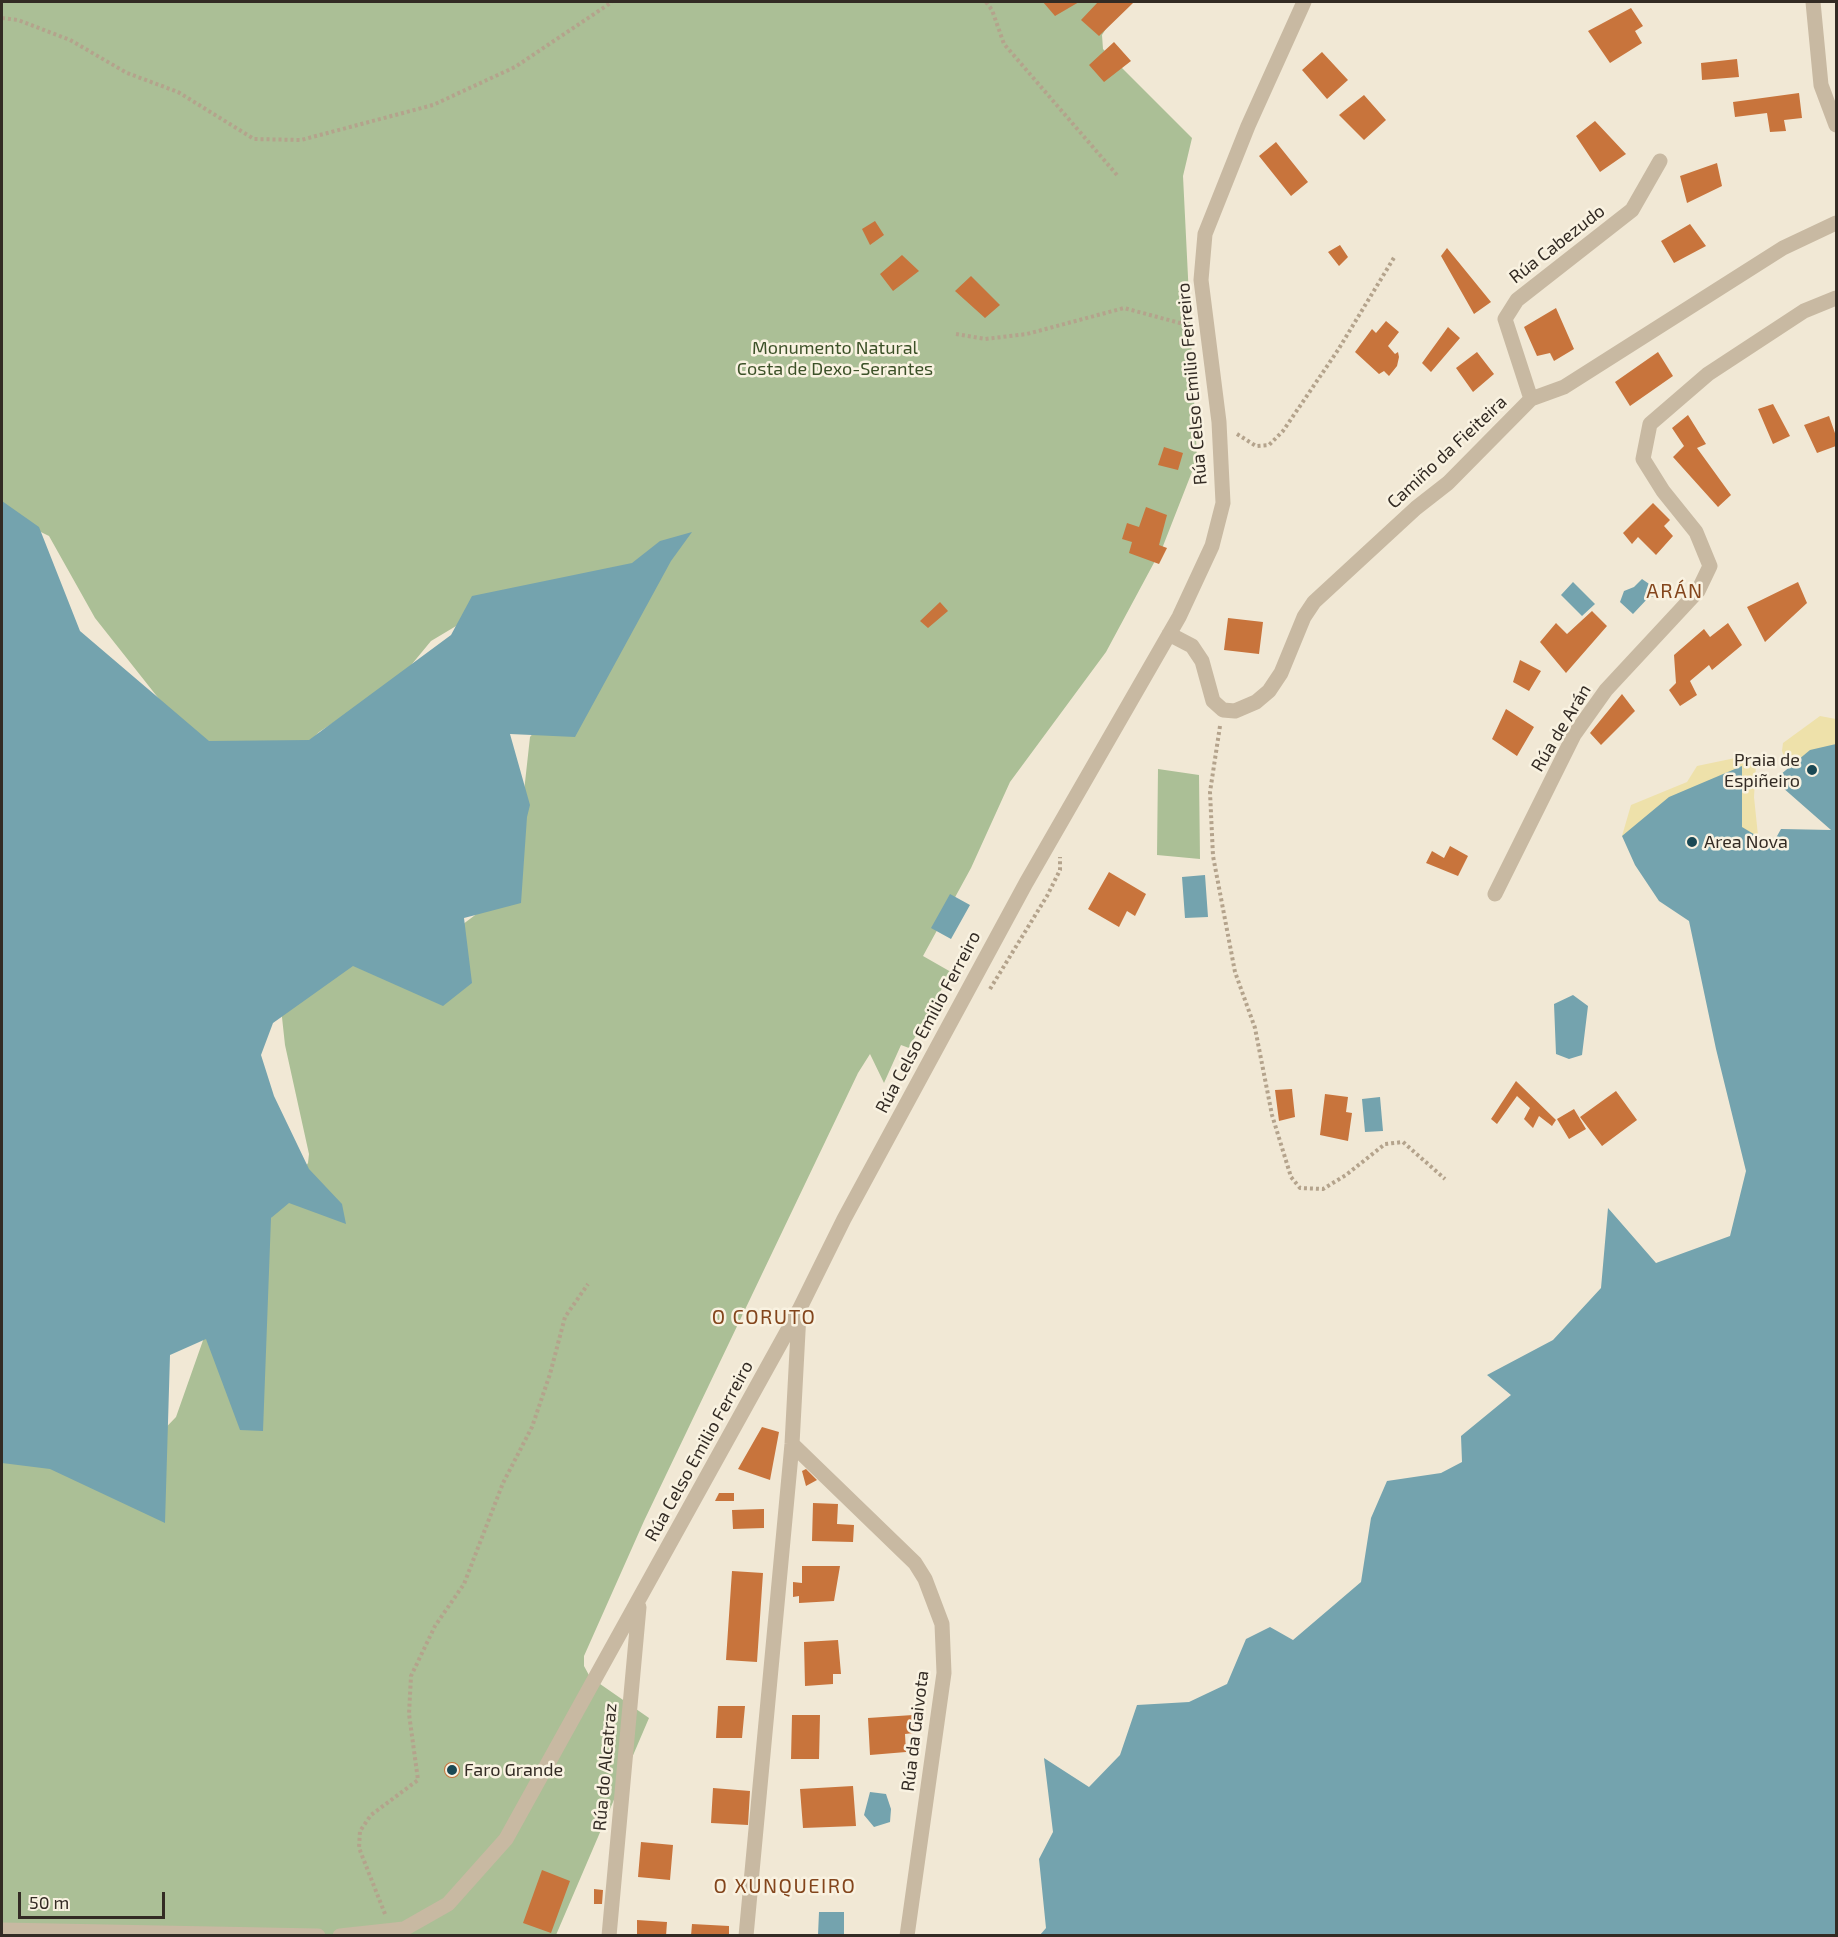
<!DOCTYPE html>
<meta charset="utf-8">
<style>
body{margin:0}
#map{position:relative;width:1838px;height:1937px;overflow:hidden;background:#f1e8d5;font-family:"Exo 2",sans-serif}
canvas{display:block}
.frame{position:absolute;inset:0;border:3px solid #332b24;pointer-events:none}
.scale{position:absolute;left:18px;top:1892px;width:147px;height:27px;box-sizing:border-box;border:3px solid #332b24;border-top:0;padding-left:8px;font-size:18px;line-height:21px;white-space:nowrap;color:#332b24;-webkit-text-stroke:4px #f9f2e1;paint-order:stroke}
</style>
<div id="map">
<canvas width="1838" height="1937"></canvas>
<div class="frame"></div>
<div class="scale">50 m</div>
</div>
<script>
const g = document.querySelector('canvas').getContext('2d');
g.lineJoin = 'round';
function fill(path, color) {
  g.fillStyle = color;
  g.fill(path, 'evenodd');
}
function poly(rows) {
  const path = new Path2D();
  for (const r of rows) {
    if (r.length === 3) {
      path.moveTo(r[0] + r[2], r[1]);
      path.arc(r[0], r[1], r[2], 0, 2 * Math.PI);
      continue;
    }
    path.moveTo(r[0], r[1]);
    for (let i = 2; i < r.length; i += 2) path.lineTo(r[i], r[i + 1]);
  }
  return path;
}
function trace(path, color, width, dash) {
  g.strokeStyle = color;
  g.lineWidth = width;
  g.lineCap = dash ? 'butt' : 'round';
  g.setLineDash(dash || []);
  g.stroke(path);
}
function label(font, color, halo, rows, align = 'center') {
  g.font = font + ' "Exo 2",sans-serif';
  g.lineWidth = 5;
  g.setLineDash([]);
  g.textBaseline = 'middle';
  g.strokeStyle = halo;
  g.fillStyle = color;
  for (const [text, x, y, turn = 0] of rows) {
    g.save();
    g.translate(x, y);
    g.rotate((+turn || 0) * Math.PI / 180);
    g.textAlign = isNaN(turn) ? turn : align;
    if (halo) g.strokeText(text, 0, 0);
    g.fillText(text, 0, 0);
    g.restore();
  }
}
fill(poly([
 [2,2,1123,2,1102,35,1103,49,1192,138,1183,176,1197,459,1163,546,1106,652,1010,782,971,868,923,956,951,972,909,1048,901,1045,884,1083,870,1054,858,1073,644,1521,584,1656,584,1666,590,1677,649,1718,556,1935,2,1936,2,1434,151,1443,176,1417,219,1295,308,1163,309,1154,285,1045,281,1008,361,953,446,937,507,891,519,837,530,737,575,683,503,598,431,641,398,681,319,732,265,789,163,704,95,618,49,536,2,513],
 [1158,769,1199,775,1200,859,1157,855]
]), '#abbf96');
fill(poly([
 [1820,716,1836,719,1836,835,1795,789,1782,751,1783,743],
 [1740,757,1756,765,1754,797,1762,874,1622,836,1631,805,1687,782,1697,766]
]), '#eee1aa');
fill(poly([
 [2,501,39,527,80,631,209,741,309,740,451,635,472,596,632,563,660,541,692,532,671,561,575,737,510,734,530,805,527,817,521,903,464,918,472,983,443,1006,353,966,273,1023,261,1055,274,1096,309,1169,342,1204,346,1224,289,1203,271,1218,263,1431,240,1430,206,1339,170,1355,165,1523,50,1469,2,1463],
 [1642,579,1655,588,1655,596,1649,597,1633,614,1620,602,1624,591,1634,587],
 [1573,582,1595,604,1582,616,1561,595],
 [1836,744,1836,1935,1040,1935,1046,1928,1039,1859,1053,1832,1044,1758,1089,1787,1120,1755,1137,1705,1189,1702,1227,1684,1246,1639,1270,1627,1293,1640,1361,1582,1371,1518,1387,1481,1441,1473,1462,1462,1461,1436,1511,1395,1487,1375,1553,1340,1601,1288,1608,1208,1656,1263,1730,1236,1746,1171,1716,1049,1689,921,1659,901,1635,865,1622,836,1669,797,1742,766,1742,827,1772,845,1781,829,1831,830,1774,780,1810,750],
 [1205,875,1208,917,1185,918,1182,877],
 [950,894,970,905,951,939,931,928],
 [1573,995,1588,1006,1582,1055,1569,1059,1556,1054,1554,1004],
 [1380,1097,1383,1131,1365,1132,1362,1099],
 [870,1792,886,1794,891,1809,890,1822,874,1827,864,1815],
 [819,1912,844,1912,844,1935,818,1935]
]), '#74a3ae');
fill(poly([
 [1043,2,1079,2,1055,16],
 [1098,2,1133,3,1099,36,1081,20],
 [1631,8,1643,26,1635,31,1642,43,1610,63,1588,31],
 [1114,42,1131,61,1104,82,1089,65],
 [1322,52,1348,80,1327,99,1302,70],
 [1737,59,1739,77,1702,80,1701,63],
 [1799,93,1802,118,1784,120,1786,131,1770,132,1767,113,1735,117,1733,102],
 [1364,95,1386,120,1364,140,1339,115],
 [1595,121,1626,154,1600,172,1576,136],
 [1276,142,1308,182,1291,196,1259,156],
 [1717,163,1722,186,1687,203,1680,176],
 [875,221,884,235,870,245,862,229],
 [1690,224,1706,246,1674,263,1661,241],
 [1340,245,1348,257,1339,266,1328,252],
 [1447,248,1491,302,1474,314,1441,256],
 [902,255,919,271,893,291,880,274],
 [971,276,1000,305,985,318,955,291],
 [1556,308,1574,349,1554,361,1550,353,1537,356,1524,327],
 [1386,321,1399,332,1388,346,1395,354,1398,352,1399,357,1397,366,1389,376,1384,371,1379,374,1355,352,1372,329,1376,333],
 [1448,327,1460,338,1431,372,1422,363],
 [1477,352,1494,374,1473,392,1456,368],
 [1658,352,1673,376,1630,406,1615,382],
 [1773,404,1790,436,1773,444,1758,409],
 [1688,415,1706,444,1697,448,1731,495,1718,507,1673,457,1684,446,1672,428],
 [1829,416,1836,436,1836,446,1817,453,1804,425],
 [1164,447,1183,453,1178,470,1158,465],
 [1653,503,1670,520,1664,526,1673,536,1656,555,1638,537,1632,544,1623,533],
 [1146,507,1167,515,1159,545,1167,548,1159,564,1129,553,1132,542,1122,539,1127,523,1139,527],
 [1798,582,1807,603,1765,642,1747,607],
 [940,602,948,611,928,628,920,621],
 [1592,611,1607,626,1566,673,1540,642,1556,623,1567,634],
 [1228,618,1263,622,1259,654,1224,650],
 [1728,623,1742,645,1712,670,1709,665,1690,681,1697,695,1680,706,1669,690,1676,683,1674,655,1704,629,1710,637],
 [1520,660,1541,671,1529,691,1513,682],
 [1622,694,1635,711,1601,745,1590,733],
 [1506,709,1534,727,1517,756,1492,739],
 [1450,846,1468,856,1458,876,1426,863,1432,851,1444,858],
 [1109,872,1146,894,1135,916,1127,911,1119,927,1088,909],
 [1516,1081,1556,1120,1552,1126,1539,1116,1533,1128,1524,1119,1530,1108,1517,1096,1497,1124,1491,1119],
 [1292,1089,1295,1117,1279,1121,1275,1090],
 [1616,1091,1637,1120,1602,1146,1580,1117],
 [1325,1094,1348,1097,1346,1112,1352,1113,1348,1141,1320,1135],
 [1574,1109,1586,1129,1569,1139,1557,1119],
 [762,1427,779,1432,770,1480,738,1469],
 [806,1469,817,1480,806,1486,802,1471],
 [719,1493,734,1493,734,1501,715,1501],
 [813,1503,838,1504,837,1524,854,1525,853,1542,812,1541],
 [764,1509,764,1528,733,1529,732,1510],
 [802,1566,840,1566,834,1601,799,1603,799,1596,793,1597,793,1582,802,1583],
 [732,1571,763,1573,757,1662,726,1660],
 [838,1640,841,1674,833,1674,833,1684,805,1686,804,1642],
 [718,1706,745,1706,742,1738,716,1738],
 [792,1715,820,1715,819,1759,791,1759],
 [913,1715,914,1733,905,1734,906,1752,870,1755,868,1718],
 [452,1770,8],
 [853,1786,856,1826,803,1828,800,1789],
 [713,1788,750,1791,748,1825,711,1823],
 [641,1842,673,1845,670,1880,638,1877],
 [542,1870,570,1881,551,1933,523,1923],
 [594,1889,603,1890,602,1904,594,1904],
 [637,1920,667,1922,666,1936,637,1936],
 [692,1924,729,1926,729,1936,691,1936]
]), '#c8743c');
trace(poly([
 [986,2,992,10,1004,44,1117,175],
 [2,18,18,20,70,40,127,73,178,92,254,139,301,140,433,105,515,67,612,2],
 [956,334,985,339,1027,334,1124,308,1191,326],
 [1237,434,1256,446,1269,445,1283,431,1338,350,1395,256],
 [1220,726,1210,792,1213,856,1235,972,1255,1028,1272,1115,1291,1177,1300,1188,1323,1189,1346,1175,1385,1144,1403,1142,1445,1179],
 [990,989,1047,896,1060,870,1060,857],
 [385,1914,359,1848,360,1831,371,1815,418,1780,409,1714,411,1676,435,1626,464,1584,503,1483,532,1427,550,1374,565,1317,588,1284]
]), '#b4a38c', 4, [3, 3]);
trace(poly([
 [1813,2,1821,85,1836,125],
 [1531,399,1505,319,1517,300,1632,210,1660,161],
 [1169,634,1192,646,1202,661,1213,701,1223,710,1235,711,1256,702,1269,691,1281,673,1304,617,1314,602,1416,508,1448,483,1531,399,1564,387,1783,248,1836,223],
 [1495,894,1574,735,1606,690,1698,591,1710,566,1696,532,1663,491,1643,459,1650,424,1708,374,1804,311,1836,298],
 [792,1444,915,1563,925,1579,942,1624,944,1673,907,1936],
 [2,1930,318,1936],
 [340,1936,404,1929,448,1904,506,1839,799,1310,844,1219,1026,883,1179,617,1212,546,1223,503,1219,422,1201,280,1205,234,1248,126,1304,2],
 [609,1936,639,1607],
 [746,1936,792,1444,799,1313]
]), '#c8b9a2', 15);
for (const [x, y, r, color] of [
 [1812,770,6,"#1a4854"],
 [1692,842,6,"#1a4854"],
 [452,1770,6,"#1a4854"]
]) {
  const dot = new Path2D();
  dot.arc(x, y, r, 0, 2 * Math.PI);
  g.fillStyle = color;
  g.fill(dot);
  trace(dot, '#f9f2e1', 2);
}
label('18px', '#332b24', '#f9f2e1', [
 ["Rúa Cabezudo",1557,244,-38],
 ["Rúa Celso Emilio Ferreiro",1192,384,-95],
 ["Camiño da Fieiteira",1447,452,-43],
 ["Rúa de Arán",1561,728,-59],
 ["Rúa Celso Emilio Ferreiro",928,1022,-62],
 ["Rúa Celso Emilio Ferreiro",699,1451,-61],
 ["Rúa da Gaivota",915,1731,-83],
 ["Rúa do Alcatraz",605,1767,-85]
]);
label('18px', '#3c5128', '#f9f2e1', [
 ["Monumento Natural",835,348],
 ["Costa de Dexo-Serantes",835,369]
]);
label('18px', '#332b24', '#f9f2e1', [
 ["Praia de",1800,760,"right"],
 ["Espiñeiro",1800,781,"right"],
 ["Area Nova",1704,842],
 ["Faro Grande",464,1770]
], 'left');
g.letterSpacing = '1.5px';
label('20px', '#83451c', '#f9f2e1', [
 ["ARÁN",1675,591],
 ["O CORUTO",764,1317],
 ["O XUNQUEIRO",785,1886]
]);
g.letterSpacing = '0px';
</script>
